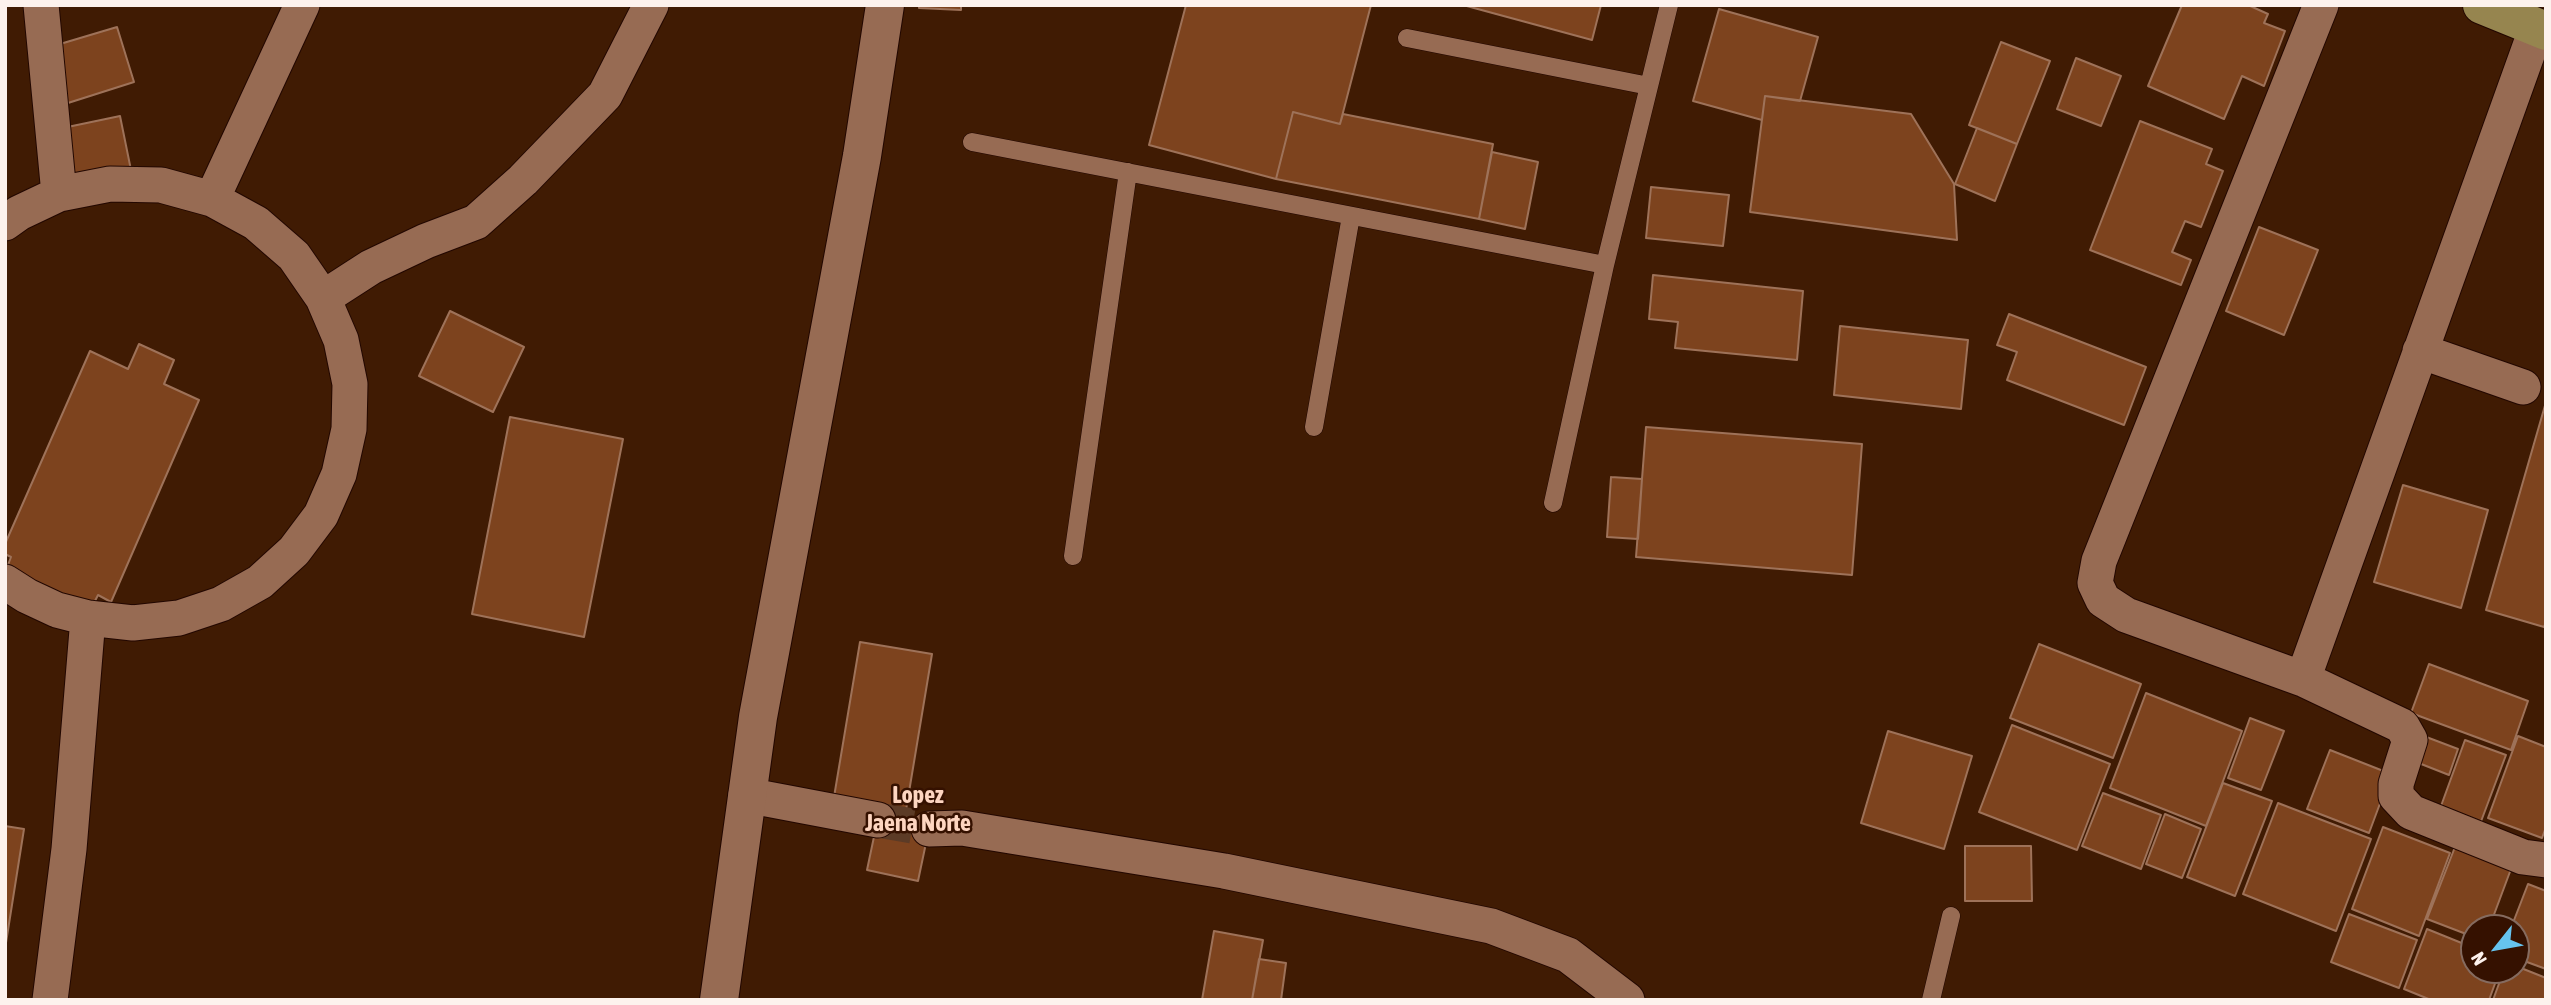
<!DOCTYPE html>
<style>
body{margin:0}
#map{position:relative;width:2551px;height:1005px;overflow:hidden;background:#401b03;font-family:"Asap Condensed",sans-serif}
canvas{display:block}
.frame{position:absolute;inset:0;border:7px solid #fdf2ed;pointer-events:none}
.north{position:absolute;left:2460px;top:914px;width:70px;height:70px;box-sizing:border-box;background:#351100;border:2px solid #856b5f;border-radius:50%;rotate:239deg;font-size:19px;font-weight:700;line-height:28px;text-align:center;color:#fdf2ed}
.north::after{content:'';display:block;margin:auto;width:24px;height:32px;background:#66c4ef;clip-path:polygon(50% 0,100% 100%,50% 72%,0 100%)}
</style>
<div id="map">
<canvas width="2551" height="1005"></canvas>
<div class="frame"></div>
<div class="north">N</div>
</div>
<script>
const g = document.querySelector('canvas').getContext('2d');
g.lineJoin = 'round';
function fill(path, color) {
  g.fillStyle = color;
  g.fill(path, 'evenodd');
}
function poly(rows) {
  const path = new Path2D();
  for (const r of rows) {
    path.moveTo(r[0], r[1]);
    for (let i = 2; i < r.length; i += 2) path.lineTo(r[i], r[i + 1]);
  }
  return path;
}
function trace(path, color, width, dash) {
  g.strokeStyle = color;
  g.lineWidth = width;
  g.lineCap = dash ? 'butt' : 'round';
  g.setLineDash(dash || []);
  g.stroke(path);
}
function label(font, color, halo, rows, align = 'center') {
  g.font = font + ' "Asap Condensed",sans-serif';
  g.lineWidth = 5;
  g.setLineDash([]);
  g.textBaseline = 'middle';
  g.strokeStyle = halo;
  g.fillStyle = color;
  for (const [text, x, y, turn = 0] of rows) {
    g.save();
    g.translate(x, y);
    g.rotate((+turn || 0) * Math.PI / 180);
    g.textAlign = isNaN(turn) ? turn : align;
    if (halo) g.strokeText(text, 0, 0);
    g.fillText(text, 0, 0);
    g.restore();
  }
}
const building = poly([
 [919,5,961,5,961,10,919,8,919,5],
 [1186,5,1371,5,1340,124,1293,112,1276,179,1149,145,1186,5],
 [1463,5,1601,5,1592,40,1463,5],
 [2182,5,2248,5,2268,14,2264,23,2285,31,2264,86,2242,76,2224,119,2148,86,2182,5],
 [1719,9,1818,37,1800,101,1765,96,1762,120,1693,101,1719,9],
 [117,27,134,82,68,103,50,47,117,27],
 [2001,42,2050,61,2017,144,1969,125,2001,42],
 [2076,58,2121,76,2101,126,2057,109,2076,58],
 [1765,96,1911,114,1954,184,1957,240,1750,212,1765,96],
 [1293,112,1340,124,1343,114,1493,144,1479,219,1276,179,1293,112],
 [120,116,132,175,70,187,58,129,120,116],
 [2140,121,2212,149,2206,164,2223,171,2201,227,2185,221,2172,252,2191,260,2181,285,2090,250,2140,121],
 [1977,128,2017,144,1995,201,1955,184,1977,128],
 [1492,152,1538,162,1525,229,1479,219,1492,152],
 [1651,187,1729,195,1723,246,1646,238,1651,187],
 [2259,227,2318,250,2284,335,2226,311,2259,227],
 [1653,275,1803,291,1797,360,1675,348,1678,322,1649,319,1653,275],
 [450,311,524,347,493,412,419,376,450,311],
 [2009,314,2146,367,2124,425,2007,380,2017,352,1997,345,2009,314],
 [1840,326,1968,340,1961,409,1834,395,1840,326],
 [139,344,174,360,164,384,199,400,111,602,98,595,91,609,6,570,11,557,5,554,5,544,90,351,128,369,139,344],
 [2546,402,2546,622,2544,627,2486,610,2546,402],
 [510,417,623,439,584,637,472,614,510,417],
 [1646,427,1862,444,1852,575,1636,557,1646,427],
 [1611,477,1642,479,1638,539,1607,537,1611,477],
 [2403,485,2488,510,2461,608,2374,582,2403,485],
 [860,642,932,654,905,816,833,803,860,642],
 [2039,644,2141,684,2113,758,2010,718,2039,644],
 [2429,664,2528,701,2511,750,2411,713,2429,664],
 [2146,693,2242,731,2206,826,2110,788,2146,693],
 [2250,718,2284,731,2261,790,2228,778,2250,718],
 [2012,725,2110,764,2077,850,1979,812,2012,725],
 [1888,731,1972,756,1944,849,1861,823,1888,731],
 [2421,735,2458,749,2449,775,2411,760,2421,735],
 [2518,736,2546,747,2546,827,2542,838,2488,818,2518,736],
 [2465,740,2506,755,2477,832,2437,817,2465,740],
 [2330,750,2391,774,2369,833,2307,809,2330,750],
 [2223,783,2272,801,2235,896,2187,877,2223,783],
 [2103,793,2161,815,2141,869,2082,846,2103,793],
 [2278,803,2371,839,2336,931,2243,894,2278,803],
 [879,813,930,824,918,881,867,870,879,813],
 [2165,814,2201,829,2182,878,2146,864,2165,814],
 [5,826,24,829,5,949,5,826],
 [2383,827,2450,853,2419,936,2352,909,2383,827],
 [1965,846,2031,846,2032,901,1965,901,1965,846],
 [2455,847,2511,869,2489,928,2474,928,2474,937,2427,919,2455,847],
 [2528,884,2546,891,2546,969,2516,958,2516,928,2511,928,2528,884],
 [2349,914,2417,940,2399,988,2331,962,2349,914],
 [2427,929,2474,948,2474,970,2500,970,2489,1000,2431,1000,2404,989,2427,929],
 [1214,931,1263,940,1252,1000,1202,1000,1214,931],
 [1259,959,1286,963,1281,1000,1252,1000,1259,959],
 [2516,966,2546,978,2546,1000,2493,1000,2504,970,2516,970,2516,966]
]);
fill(building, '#7d431e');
trace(building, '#9e7259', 2);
trace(poly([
 [878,820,929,829]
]), '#5c3b26', 35, [35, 18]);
const service = poly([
 [1407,38,1649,86],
 [972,142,1605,265],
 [1314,427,1351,216],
 [1553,503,1605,265,1669,5],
 [1073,556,1128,172],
 [1931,1000,1951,916]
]);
const minor = poly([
 [41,5,59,194],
 [2321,5,2099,561,2095,583,2103,600,2126,615,2303,679,2537,27],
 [212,199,302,5],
 [5,223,19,213,59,194,110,184,161,185,212,199,256,223,294,256,323,298,341,340,350,384,349,429,339,474,321,515,294,551,260,582,221,604,179,618,133,623,88,618,57,610,27,596,5,582],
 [323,298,371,267,426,241,476,222,523,180,605,95,651,5],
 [2420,351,2523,387],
 [2303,679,2402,726,2410,740,2396,784,2396,796,2411,812,2523,857,2546,860],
 [746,795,878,820],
 [929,829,962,828,1224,871,1491,926,1568,955,1627,1000],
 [50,1000,69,849,88,618]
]);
const tertiary = poly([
 [719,1000,758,717,862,156,885,5]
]);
const primary = poly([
 [2482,5,2546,31]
]);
trace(service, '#220700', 19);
trace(minor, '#220700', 37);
trace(tertiary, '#220700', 40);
trace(primary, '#220700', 40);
trace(service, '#976b53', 18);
trace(minor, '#976b53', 35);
trace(tertiary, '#976b53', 38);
trace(primary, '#96854f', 38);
label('bold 24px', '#fdd5c0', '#351100', [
 ["Lopez",918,795],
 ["Jaena Norte",918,823]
]);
</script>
